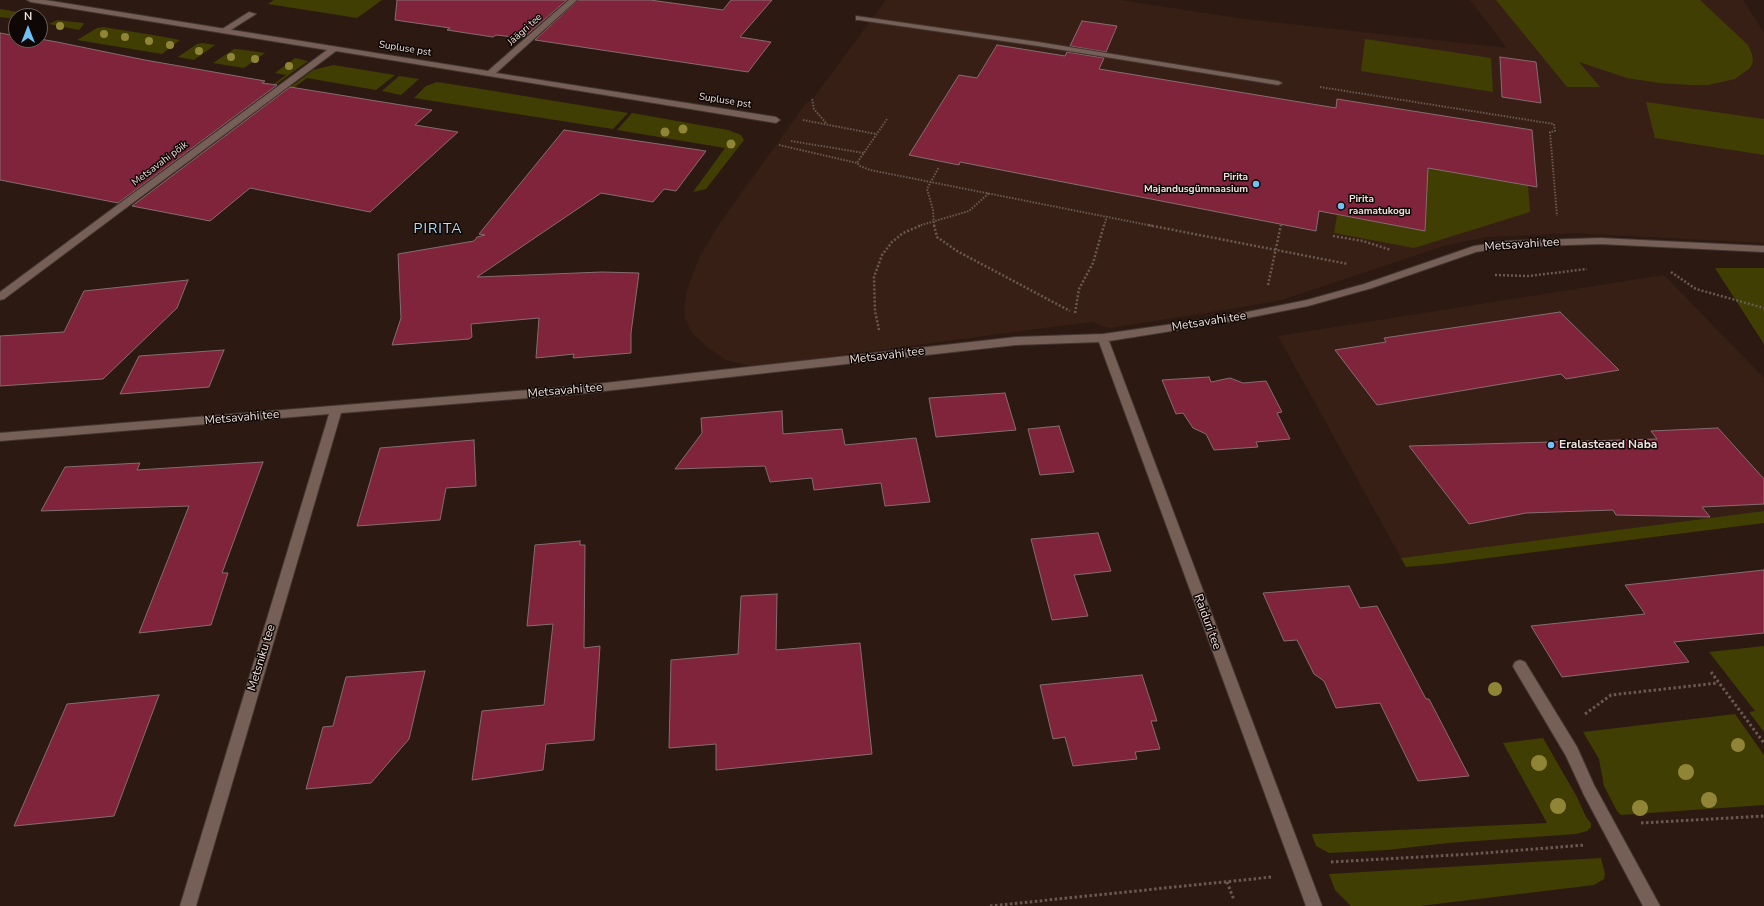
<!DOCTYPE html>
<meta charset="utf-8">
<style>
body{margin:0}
#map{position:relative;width:1764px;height:906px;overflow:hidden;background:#2c1a12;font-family:"Nunito Sans",sans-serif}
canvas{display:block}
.north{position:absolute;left:8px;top:8px;width:40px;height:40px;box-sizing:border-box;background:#0e0705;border:1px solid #685f5b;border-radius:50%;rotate:0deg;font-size:11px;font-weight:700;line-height:16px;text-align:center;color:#efe2dd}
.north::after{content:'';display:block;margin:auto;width:14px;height:18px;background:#72c1f5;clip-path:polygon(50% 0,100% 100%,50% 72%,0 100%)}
</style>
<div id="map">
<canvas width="1764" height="906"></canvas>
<div class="north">N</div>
</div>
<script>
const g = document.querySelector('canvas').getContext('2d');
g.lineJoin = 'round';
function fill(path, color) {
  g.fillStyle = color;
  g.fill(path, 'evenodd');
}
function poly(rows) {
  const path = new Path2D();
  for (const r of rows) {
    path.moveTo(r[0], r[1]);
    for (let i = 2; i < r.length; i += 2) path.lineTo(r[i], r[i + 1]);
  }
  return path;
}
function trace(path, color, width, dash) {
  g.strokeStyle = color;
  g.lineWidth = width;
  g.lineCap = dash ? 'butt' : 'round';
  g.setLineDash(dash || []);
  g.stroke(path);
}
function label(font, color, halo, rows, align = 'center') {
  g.font = font + ' "Nunito Sans",sans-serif';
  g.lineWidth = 3;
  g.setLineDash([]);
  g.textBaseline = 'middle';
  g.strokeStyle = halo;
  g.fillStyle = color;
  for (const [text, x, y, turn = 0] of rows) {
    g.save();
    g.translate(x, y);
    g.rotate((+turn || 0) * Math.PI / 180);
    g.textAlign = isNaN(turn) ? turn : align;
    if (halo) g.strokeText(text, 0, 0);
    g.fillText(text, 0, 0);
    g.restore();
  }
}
fill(poly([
 [886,0,1120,0,1244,19,1507,48,1470,0,1743,0,1764,33,1764,243,1574,233,1487,237,1447,245,1282,300,1237,308,1110,328,1102,326,1093,322,1059,326,767,365,750,366,726,360,707,347,692,333,685,318,684,307,687,290,699,258,720,223,806,103,812,100],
 [1664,275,1764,378,1764,511,1401,558,1278,336]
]), '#381f16');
fill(poly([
 [274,0,382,0,357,18,268,4],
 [1496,0,1700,0,1748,45,1752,54,1753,62,1750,68,1735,79,1708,85,1690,85,1659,83,1627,78,1579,62,1600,87,1567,87],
 [0,9,18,12,39,16,16,16,16,19,0,17],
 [57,20,83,23,84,24,79,30,49,24],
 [103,27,159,36,180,40,162,54,77,40,97,28],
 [1365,39,1491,58,1493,92,1361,71],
 [202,43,215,45,194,60,178,57,197,44],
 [234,49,237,49,265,53,244,68,213,63],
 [295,58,308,61,211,132,208,132,286,75,275,73],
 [333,65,395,75,376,90,307,78,250,120,243,123,313,70],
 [399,76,419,79,401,95,382,91],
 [437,82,469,87,628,113,613,129,414,98,426,86],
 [1646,102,1764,119,1764,155,1655,138],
 [632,113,728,130,741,135,744,140,706,189,693,192,725,148,617,130],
 [1389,161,1528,185,1530,212,1414,248,1334,233,1337,215,1425,231,1427,188],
 [1715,268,1764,268,1764,345,1762,341],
 [1764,511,1764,523,1441,564,1406,567,1401,558],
 [1764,646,1764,732,1749,712,1755,711,1709,652],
 [1735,714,1764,755,1764,805,1621,815,1617,811,1604,786,1599,759,1583,732],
 [1543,738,1577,797,1586,817,1591,823,1591,827,1587,831,1576,834,1448,843,1387,850,1329,853,1316,846,1312,835,1313,834,1547,823,1503,743],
 [1601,858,1605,874,1604,879,1594,885,1420,906,1351,906,1335,890,1329,874]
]), '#403e02');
const building = poly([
 [397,0,567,0,523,38,496,35,493,37,447,30,450,28,395,20,397,0],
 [578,0,650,0,723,10,731,0,772,0,740,37,771,42,748,72,535,40,578,0],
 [1082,21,1117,26,1106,52,1070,46,1082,21],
 [0,33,16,36,16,40,40,39,57,42,145,60,265,81,262,83,277,85,118,203,0,180,0,33],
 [997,45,1065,56,1067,52,1104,58,1099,69,1336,108,1337,99,1532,130,1537,187,1428,168,1425,231,1319,211,1316,231,960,162,959,165,909,155,959,75,977,78,997,45],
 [1500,57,1536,62,1541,103,1502,97,1500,57],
 [290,87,432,110,415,125,458,132,370,212,250,188,210,221,132,206,290,87],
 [564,130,706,151,676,191,664,189,653,202,601,193,477,277,602,272,639,273,631,333,631,353,573,358,574,354,536,358,539,318,471,324,472,337,469,339,392,345,401,318,398,254,474,241,477,237,485,235,479,234,564,130],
 [188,280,177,308,103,379,0,386,0,336,64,332,84,291,188,280],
 [1560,312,1619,370,1566,379,1561,374,1377,405,1335,350,1386,342,1384,338,1560,312],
 [224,350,209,387,120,394,139,356,224,350],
 [1209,377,1211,382,1230,378,1243,383,1266,381,1282,412,1277,413,1290,439,1256,442,1258,447,1214,450,1206,434,1193,428,1183,413,1176,414,1162,380,1209,377],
 [1005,393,1016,430,936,437,929,398,1005,393],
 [782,411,783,434,842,429,845,445,916,438,930,502,885,506,881,483,814,490,812,478,770,482,765,466,675,469,702,433,701,418,782,411],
 [1059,426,1074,472,1040,475,1028,429,1059,426],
 [1718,428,1764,479,1764,504,1702,507,1710,517,1616,515,1613,510,1526,513,1469,524,1409,446,1657,439,1651,431,1718,428],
 [474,440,476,486,446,488,440,520,357,526,380,448,474,440],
 [263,462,222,573,228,573,211,625,139,633,189,506,41,511,65,467,140,463,137,470,263,462],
 [1098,533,1111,571,1074,575,1088,616,1052,620,1031,539,1098,533],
 [580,541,580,545,585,545,584,648,600,646,594,740,546,744,543,770,472,780,482,711,544,705,553,624,527,626,535,545,580,541],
 [1764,570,1764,633,1674,642,1689,662,1562,677,1531,626,1645,614,1625,585,1764,570],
 [1349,586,1360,608,1377,606,1426,699,1429,699,1469,776,1418,781,1380,703,1336,708,1324,681,1314,674,1297,640,1284,641,1263,593,1349,586],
 [777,594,776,650,860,643,872,754,716,770,716,744,669,748,671,660,738,654,741,596,777,594],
 [425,671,409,739,371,783,306,789,323,727,333,726,346,677,425,671],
 [1142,675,1157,721,1151,721,1160,749,1135,752,1137,759,1073,766,1065,737,1053,739,1040,685,1142,675],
 [159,695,114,816,14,826,67,704,159,695]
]);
fill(building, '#7f243b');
trace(building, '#856c70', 1);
const lane = poly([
 [249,12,256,14,226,33,219,31,249,12],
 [856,16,1038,42,1278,81,1282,83,1278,85,1038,46,859,20,856,20,856,16],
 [1520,660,1525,662,1577,747,1594,785,1660,906,1643,906,1584,795,1566,756,1515,670,1513,666,1515,662,1520,660]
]);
const street = poly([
 [27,0,45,0,488,71,569,0,577,0,496,73,776,117,780,120,776,123,336,51,4,299,0,300,0,292,327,50,31,2,27,0],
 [1600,238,1764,246,1764,252,1600,244,1507,247,1476,252,1372,288,1308,306,1222,323,1109,341,1322,906,1306,906,1099,342,1016,345,578,394,341,413,196,906,180,906,329,414,0,441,0,433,578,386,1016,337,1103,334,1222,317,1307,300,1364,284,1474,246,1507,241,1600,238]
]);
trace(lane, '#433631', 2);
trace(street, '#433631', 2);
trace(poly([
 [1320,87,1554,124,1555,131,1550,132,1557,216],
 [812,99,814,109,826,123],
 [887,119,857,163,860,166,870,170,1153,226],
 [803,120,876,134],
 [791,141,864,153],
 [779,145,857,163],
 [918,226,969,211,989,193],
 [934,226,933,210,927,189,939,167],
 [1104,226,1107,216]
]), '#6a5952', 2, [1.5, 1.5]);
trace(poly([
 [934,225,937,237,957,251,1070,311],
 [1148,225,1348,264],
 [1333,236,1363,241,1391,250],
 [1671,272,1696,289,1764,308],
 [1495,275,1529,276,1587,269],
 [1268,285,1281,225],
 [1075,313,1079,289,1093,263,1104,225],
 [879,330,875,311,874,277,882,255,892,242,903,233,922,225]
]), '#6a5952', 2.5, [2, 2]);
trace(poly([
 [1711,672,1764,743],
 [1585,714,1611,695,1718,683],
 [1641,823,1764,816],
 [1331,862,1472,854,1585,845],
 [1227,882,1234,900],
 [990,906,1272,877]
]), '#6a5952', 3, [2.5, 2.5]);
fill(lane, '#755f56');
fill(street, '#755f56');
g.fillStyle = '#908536';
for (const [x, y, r] of [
 [60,26,4],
 [104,34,4],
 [125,37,4],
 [149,41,4],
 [170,45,4],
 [199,51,4],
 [231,57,4],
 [255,59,4],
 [289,66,4],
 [683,129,4.5],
 [665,132,4.5],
 [731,144,4.5],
 [1495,689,7],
 [1738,745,7],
 [1539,763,8],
 [1686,772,8],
 [1709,800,8],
 [1558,806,8],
 [1640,808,8]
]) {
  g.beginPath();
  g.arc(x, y, r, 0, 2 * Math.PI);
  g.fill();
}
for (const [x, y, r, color] of [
 [1256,184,4,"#72c1f5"],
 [1341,206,4,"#72c1f5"],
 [1551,445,4,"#72c1f5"]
]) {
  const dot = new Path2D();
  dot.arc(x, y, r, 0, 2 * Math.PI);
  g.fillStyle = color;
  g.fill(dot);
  trace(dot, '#0e0705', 1.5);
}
label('10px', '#efe2dd', '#0e0705', [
 ["Jäägri tee",525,30,-42],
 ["Supluse pst",405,49,9],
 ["Supluse pst",725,101,9],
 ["Metsavahi põik",160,164,-37]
]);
label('bold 10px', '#efe2dd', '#0e0705', [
 ["Pirita",1248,178],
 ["Majandusgümnaasium",1248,190],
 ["Pirita",1349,200,"left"],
 ["raamatukogu",1349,212,"left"]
], 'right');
label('12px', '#efe2dd', '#0e0705', [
 ["Metsavahi tee",1522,245,-4],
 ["Metsavahi tee",1209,322,-9],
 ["Metsavahi tee",887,356,-7],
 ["Metsavahi tee",565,391,-5],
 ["Metsavahi tee",242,418,-5],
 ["Raiduri tee",1207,622,70],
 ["Metsniku tee",262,658,-73]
]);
label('bold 12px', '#efe2dd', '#0e0705', [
 ["Eralasteaed Naba",1559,445]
], 'left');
g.letterSpacing = '1px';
label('14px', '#b5dffc', '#0e0705', [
 ["PIRITA",438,230]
]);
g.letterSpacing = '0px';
</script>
